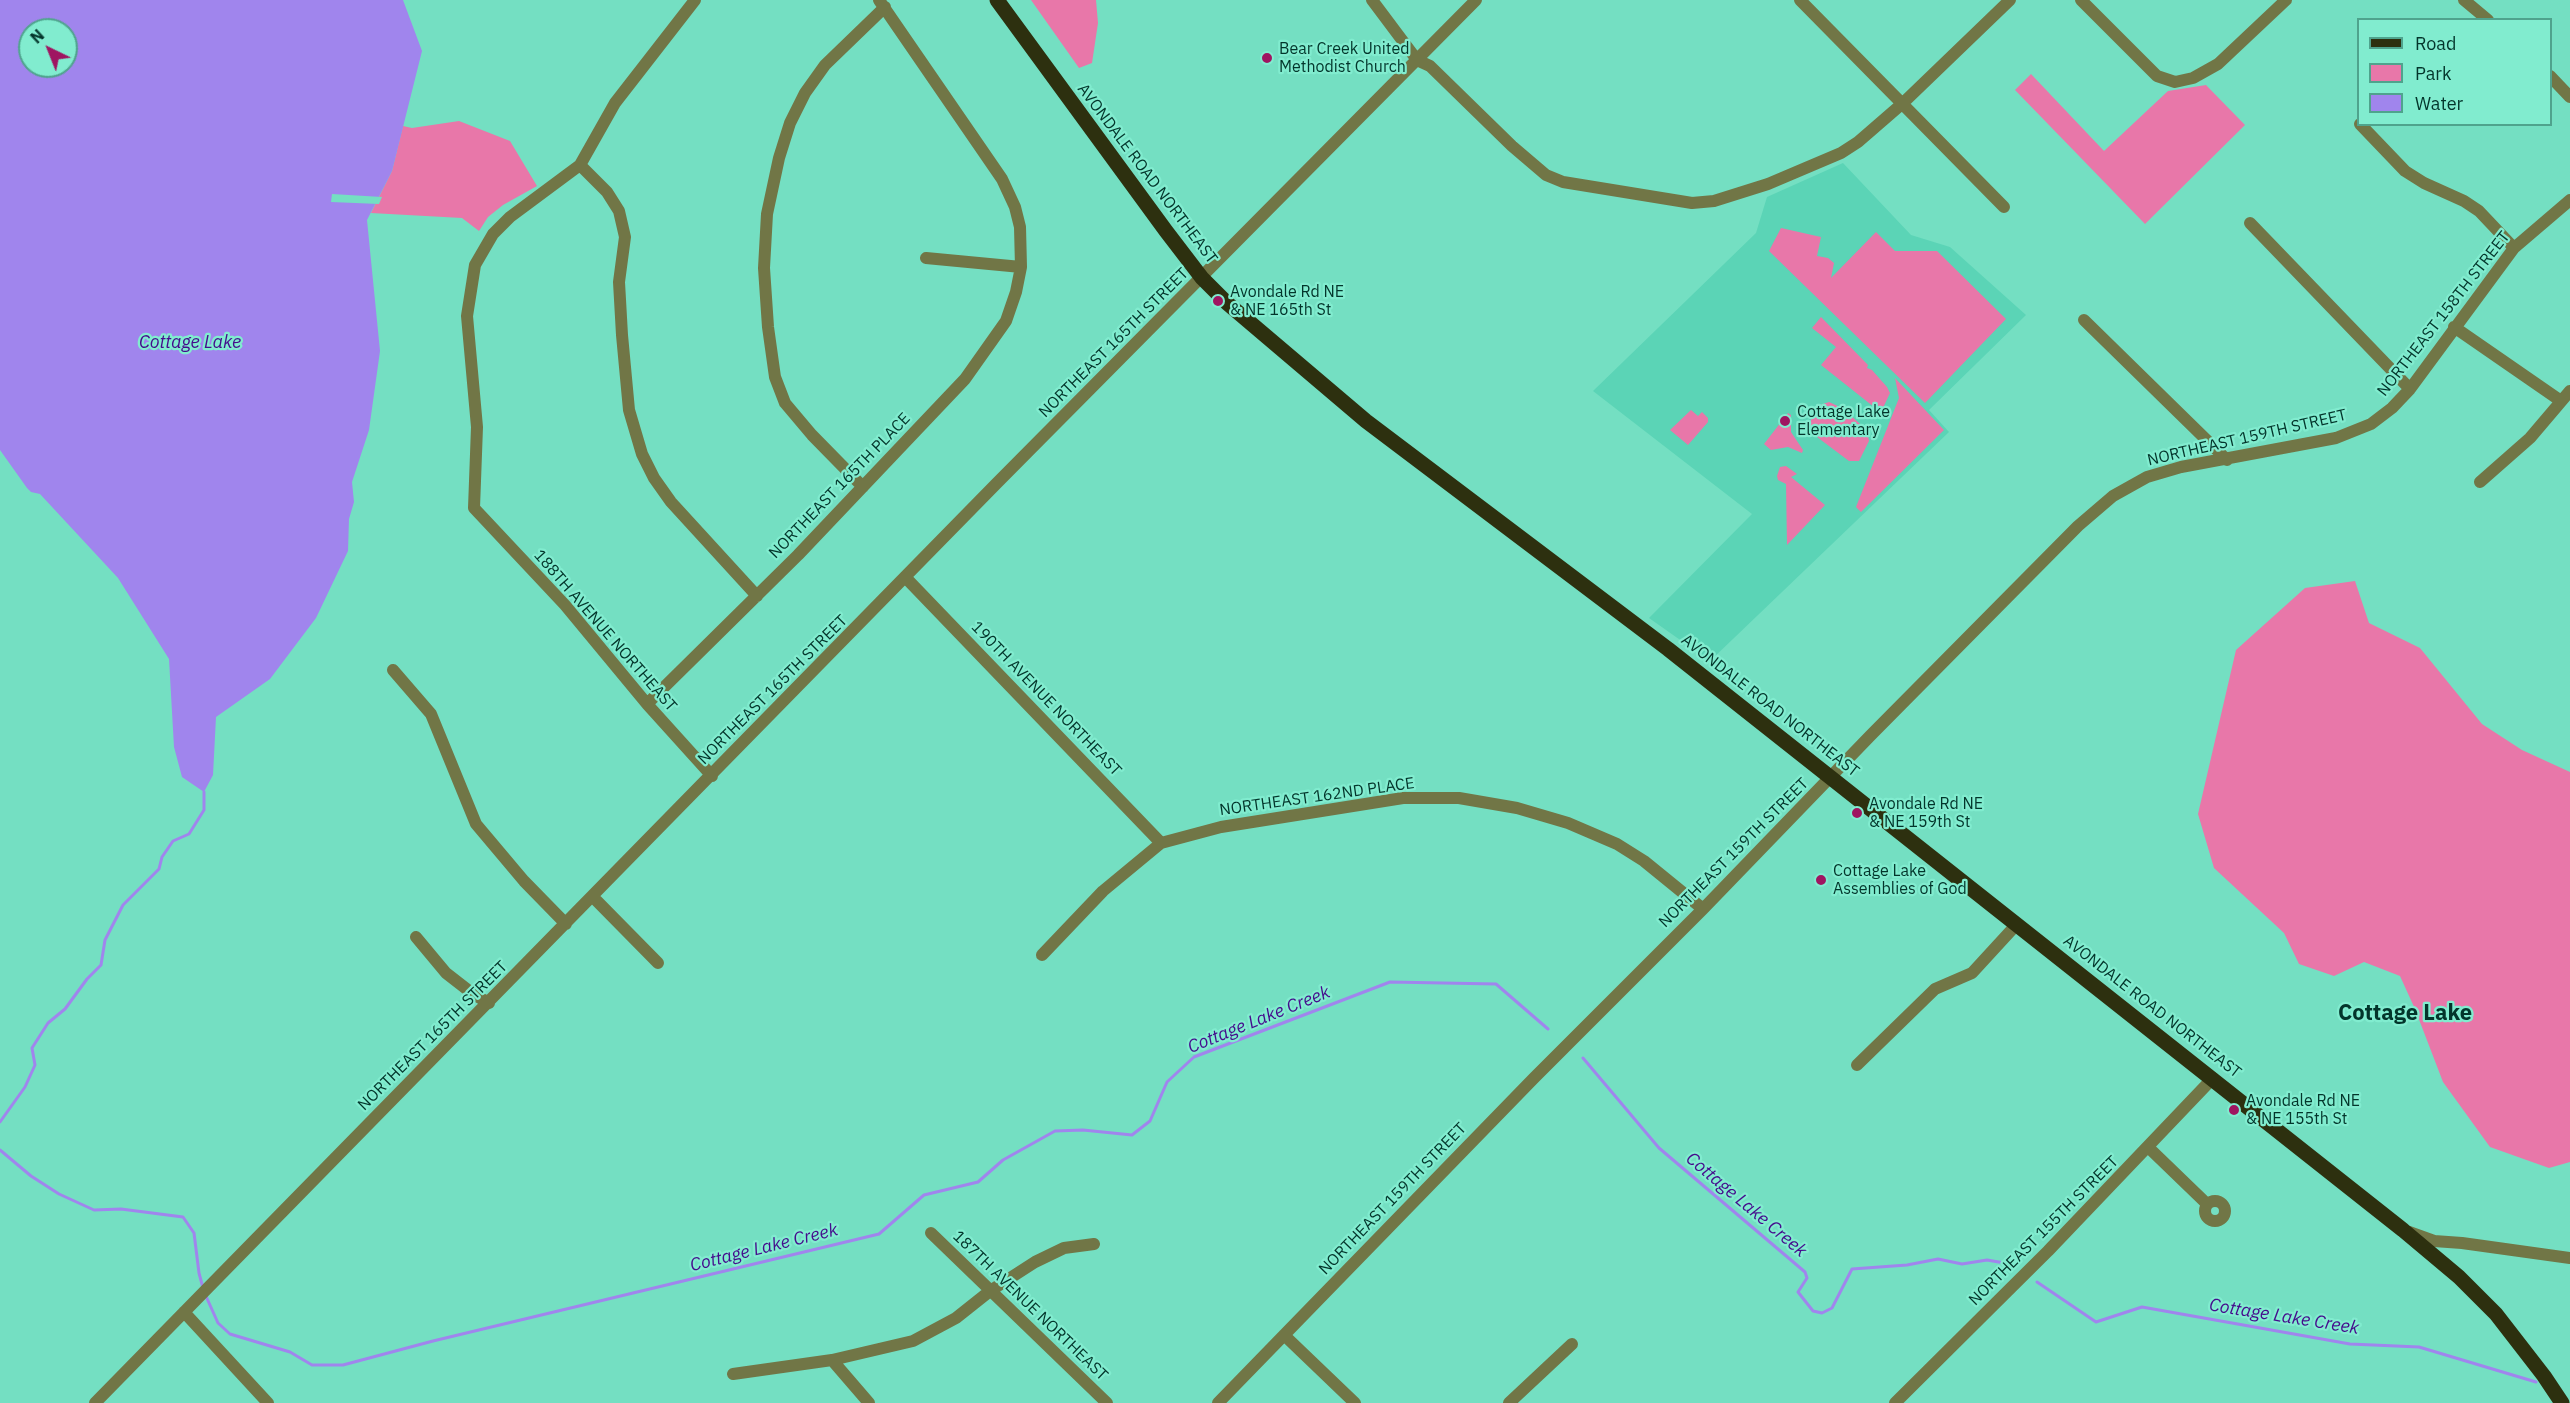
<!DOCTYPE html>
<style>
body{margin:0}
#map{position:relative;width:2570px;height:1403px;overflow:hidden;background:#74dfc2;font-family:"IBM Plex Sans",sans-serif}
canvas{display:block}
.legend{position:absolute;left:2357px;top:18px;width:195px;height:108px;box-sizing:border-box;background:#81eccf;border:2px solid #4fa38d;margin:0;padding:8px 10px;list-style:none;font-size:18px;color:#03352b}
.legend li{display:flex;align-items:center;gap:12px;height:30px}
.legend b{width:30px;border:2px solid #4fa38d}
.north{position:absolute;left:18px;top:18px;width:60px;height:60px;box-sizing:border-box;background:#81eccf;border:2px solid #4fa38d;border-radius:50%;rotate:317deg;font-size:16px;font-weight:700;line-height:24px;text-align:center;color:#03352b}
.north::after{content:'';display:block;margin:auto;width:21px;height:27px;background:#9f1561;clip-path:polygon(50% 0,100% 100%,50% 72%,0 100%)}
</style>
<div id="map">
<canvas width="2570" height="1403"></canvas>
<ul class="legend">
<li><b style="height:8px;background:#2d300f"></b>Road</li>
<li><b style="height:16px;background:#e877a9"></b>Park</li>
<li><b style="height:16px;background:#a085ed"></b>Water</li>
</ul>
<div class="north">N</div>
</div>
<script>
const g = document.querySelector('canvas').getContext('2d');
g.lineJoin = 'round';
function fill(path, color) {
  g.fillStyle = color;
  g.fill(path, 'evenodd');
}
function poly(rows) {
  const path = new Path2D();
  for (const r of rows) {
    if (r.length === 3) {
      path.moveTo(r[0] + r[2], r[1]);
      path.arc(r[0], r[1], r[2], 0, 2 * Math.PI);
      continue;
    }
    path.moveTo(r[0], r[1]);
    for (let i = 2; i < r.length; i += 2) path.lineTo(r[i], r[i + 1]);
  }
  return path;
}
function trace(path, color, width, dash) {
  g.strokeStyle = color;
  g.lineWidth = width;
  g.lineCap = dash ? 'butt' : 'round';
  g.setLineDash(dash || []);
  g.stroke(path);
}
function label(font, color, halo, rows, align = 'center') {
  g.font = font + ' "IBM Plex Sans",sans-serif';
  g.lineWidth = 4.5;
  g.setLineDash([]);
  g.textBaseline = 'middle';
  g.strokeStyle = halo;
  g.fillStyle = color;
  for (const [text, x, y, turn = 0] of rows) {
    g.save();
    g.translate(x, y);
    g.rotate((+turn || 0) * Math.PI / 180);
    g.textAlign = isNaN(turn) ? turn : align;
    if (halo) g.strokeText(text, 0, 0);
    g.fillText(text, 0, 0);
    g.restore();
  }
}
fill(poly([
 [1843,163,1911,235,1950,247,2026,315,1929,410,1949,432,1710,661,1649,618,1752,514,1593,391,1756,233,1767,197]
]), '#5bd4b6');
fill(poly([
 [1031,0,1096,0,1098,23,1092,63,1079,68],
 [2031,74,2104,151,2168,91,2206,85,2245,125,2145,224,2015,90],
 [459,121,510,141,537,186,503,205,488,217,479,231,462,218,371,213,392,171,403,126,412,128],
 [1781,228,1821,237,1817,256,1828,258,1834,263,1831,278,1876,232,1895,251,1937,251,2006,319,1925,403,1769,251],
 [1821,317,1868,365,1867,368,1872,370,1887,387,1890,393,1882,410,1879,411,1821,365,1836,347,1812,328],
 [1895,378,1944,430,1861,512,1856,507,1899,398],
 [1829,402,1842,408,1867,430,1869,441,1859,461,1849,461,1817,437,1810,428,1812,411,1817,406],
 [1691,410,1698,416,1702,412,1708,418,1708,422,1688,445,1670,430],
 [1788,413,1791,415,1791,432,1803,450,1802,453,1788,447,1771,450,1764,444],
 [1786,466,1797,474,1791,477,1825,505,1787,545,1786,484,1778,480,1777,476,1780,467],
 [2355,581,2369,623,2420,648,2482,724,2522,750,2570,772,2570,1162,2549,1168,2490,1147,2443,1082,2415,1009,2400,976,2364,962,2334,976,2299,964,2284,933,2214,868,2198,814,2236,650,2305,588]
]), '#e877a9');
fill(poly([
 [0,0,403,0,422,51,392,171,367,220,380,351,369,430,352,482,354,502,349,519,348,551,316,618,270,679,216,717,213,775,204,792,182,777,174,747,169,659,118,578,40,494,31,492,27,488,0,450],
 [30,30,66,30,66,66,30,66]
]), '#a085ed');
fill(poly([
 [332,194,382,197,379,204,331,202]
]), '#74dfc2');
trace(poly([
 [1583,1058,1659,1148,1805,1272,1807,1278,1798,1292,1813,1311,1822,1313,1832,1308,1852,1269,1907,1265,1938,1259,1962,1264,1987,1260,2016,1265],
 [0,1122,25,1087,35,1065,32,1048,48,1023,65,1009,87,979,101,965,105,940,123,905,159,869,162,857,173,841,189,834,204,810,204,792],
 [0,1150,31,1176,59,1194,94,1210,121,1209,183,1217,194,1233,199,1273,203,1288],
 [2037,1282,2096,1322,2142,1307,2350,1344,2419,1347,2536,1382],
 [205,1294,218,1323,230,1334,290,1352,312,1365,343,1365,433,1341,879,1234,924,1195,978,1182,1003,1160,1055,1131,1083,1130,1132,1135,1150,1121,1167,1082,1194,1057,1390,982,1496,984,1548,1029]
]), '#a085ed', 3);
trace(poly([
 [695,0,615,103,580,165,510,217,493,234,475,265,467,316,477,427,474,508,565,605,647,704,712,776],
 [1372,0,1417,60,1430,66,1512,146,1546,175,1563,182,1692,203,1714,201,1768,184,1841,153,1858,142,1903,103,2010,0],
 [1800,0,2004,207],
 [2081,0,2157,76,2175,82,2193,78,2218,64,2286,0],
 [2464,0,2488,20],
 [2550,76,2570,97],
 [2360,124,2405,171,2424,183,2464,201,2479,211,2514,248],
 [580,165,607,192,619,211,625,237,619,282,622,335,629,410,642,454,654,478,671,502,757,596],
 [2250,223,2410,389],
 [926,258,1021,267],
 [2084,320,2227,460],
 [2454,327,2561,401],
 [2480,482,2530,438,2570,391],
 [863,487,812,435,785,403,775,377,768,327,764,268,767,214,779,158,790,123,805,93,825,65,885,7],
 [906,578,1161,843],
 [393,670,431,714,476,824,524,881,566,924],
 [647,704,798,555,965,379,1006,321,1016,292,1021,267,1020,227,1015,207,1002,179,879,0],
 [593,897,658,963],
 [416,937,446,973,473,994,489,1003],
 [1042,955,1103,891,1161,843,1221,827,1403,798,1459,798,1517,808,1568,823,1617,844,1644,861,1703,909],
 [1857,1065,1935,989,1972,973,2017,924],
 [2149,1148,2207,1204],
 [2215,1211,10],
 [2409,1232,2434,1241,2462,1243,2570,1258],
 [931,1233,1107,1403],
 [184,1312,268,1403],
 [1284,1335,1355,1403],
 [832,1360,869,1403],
 [733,1374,832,1360,913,1341,956,1318,990,1291,1035,1262,1064,1248,1094,1244],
 [95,1403,995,485,1476,0],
 [1218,1403,1534,1078,1703,909,1870,736,2078,526,2113,496,2147,477,2181,467,2336,438,2371,424,2392,408,2410,389,2514,248,2570,200],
 [1509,1403,1572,1344],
 [1895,1403,2048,1251,2213,1078]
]), '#717646', 12);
trace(poly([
 [997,0,1166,231,1202,278,1227,303,1366,421,1668,649,2403,1230,2459,1277,2496,1314,2544,1376,2562,1403]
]), '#2d300f', 15);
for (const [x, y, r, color] of [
 [1267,58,6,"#9f1561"],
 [1218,301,6,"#9f1561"],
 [1785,421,6,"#9f1561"],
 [1857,813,6,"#9f1561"],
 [1821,880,6,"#9f1561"],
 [2234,1110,6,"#9f1561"]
]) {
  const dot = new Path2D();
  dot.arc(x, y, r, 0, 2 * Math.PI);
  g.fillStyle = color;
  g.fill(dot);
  trace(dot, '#81eccf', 2);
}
label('16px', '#03352b', '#81eccf', [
 ["Bear Creek United",1279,49],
 ["Methodist Church",1279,67],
 ["Avondale Rd NE",1230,292],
 ["& NE 165th St",1230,310],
 ["Cottage Lake",1797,412],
 ["Elementary",1797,430],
 ["Avondale Rd NE",1869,804],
 ["& NE 159th St",1869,822],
 ["Cottage Lake",1833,871],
 ["Assemblies of God",1833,889],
 ["Avondale Rd NE",2246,1101],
 ["& NE 155th St",2246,1119]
], 'left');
label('16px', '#03352b', '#81eccf', [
 ["AVONDALE ROAD NORTHEAST",1147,174,53],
 ["NORTHEAST 158TH STREET",2444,314,-52],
 ["NORTHEAST 165TH STREET",1114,343,-45],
 ["NORTHEAST 159TH STREET",2247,438,-13],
 ["NORTHEAST 165TH PLACE",840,486,-46],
 ["188TH AVENUE NORTHEAST",605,631,49],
 ["NORTHEAST 165TH STREET",773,690,-45],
 ["190TH AVENUE NORTHEAST",1046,699,46],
 ["AVONDALE ROAD NORTHEAST",1770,706,38],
 ["NORTHEAST 162ND PLACE",1317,797,-8],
 ["NORTHEAST 159TH STREET",1734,853,-45],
 ["AVONDALE ROAD NORTHEAST",2152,1007,38],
 ["NORTHEAST 165TH STREET",433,1036,-45],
 ["NORTHEAST 159TH STREET",1393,1199,-46],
 ["NORTHEAST 155TH STREET",2044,1231,-45],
 ["187TH AVENUE NORTHEAST",1030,1306,44]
]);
label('italic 18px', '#450c8c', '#81eccf', [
 ["Cottage Lake",190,343],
 ["Cottage Lake Creek",1259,1020,-22],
 ["Cottage Lake Creek",1746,1205,40],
 ["Cottage Lake Creek",764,1248,-14],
 ["Cottage Lake Creek",2284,1317,9]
]);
label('bold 22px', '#03352b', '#81eccf', [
 ["Cottage Lake",2405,1014]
]);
</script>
